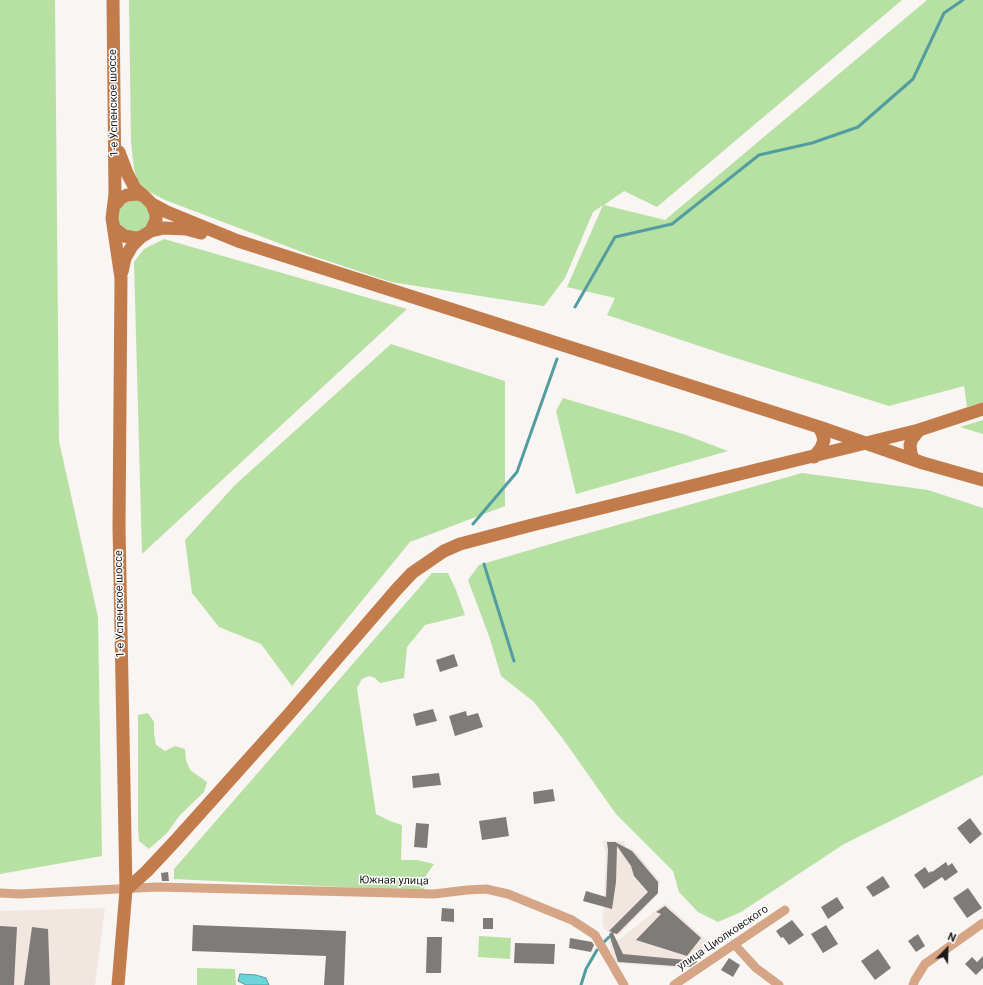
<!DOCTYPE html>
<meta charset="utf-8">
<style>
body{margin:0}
#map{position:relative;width:983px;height:985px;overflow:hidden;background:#f8f5f3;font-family:Roboto,sans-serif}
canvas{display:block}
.north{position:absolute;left:927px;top:929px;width:40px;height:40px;-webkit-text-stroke:3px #fff;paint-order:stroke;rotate:23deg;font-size:11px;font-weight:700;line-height:16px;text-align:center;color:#1b1a1a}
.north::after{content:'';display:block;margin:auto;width:14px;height:18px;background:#1b1a1a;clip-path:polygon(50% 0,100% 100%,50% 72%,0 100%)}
</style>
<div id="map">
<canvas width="983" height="985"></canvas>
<div class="north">N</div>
</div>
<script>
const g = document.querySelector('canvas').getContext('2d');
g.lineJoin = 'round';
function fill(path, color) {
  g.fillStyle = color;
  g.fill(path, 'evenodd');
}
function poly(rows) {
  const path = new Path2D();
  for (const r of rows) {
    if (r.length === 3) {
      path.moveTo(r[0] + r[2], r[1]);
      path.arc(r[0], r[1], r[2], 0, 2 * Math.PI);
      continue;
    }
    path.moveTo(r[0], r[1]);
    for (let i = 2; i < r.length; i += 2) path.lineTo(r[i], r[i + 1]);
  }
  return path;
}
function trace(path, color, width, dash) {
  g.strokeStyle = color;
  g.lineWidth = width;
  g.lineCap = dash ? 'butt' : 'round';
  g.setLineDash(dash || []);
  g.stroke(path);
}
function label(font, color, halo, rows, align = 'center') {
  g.font = font + ' Roboto,sans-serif';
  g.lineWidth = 3;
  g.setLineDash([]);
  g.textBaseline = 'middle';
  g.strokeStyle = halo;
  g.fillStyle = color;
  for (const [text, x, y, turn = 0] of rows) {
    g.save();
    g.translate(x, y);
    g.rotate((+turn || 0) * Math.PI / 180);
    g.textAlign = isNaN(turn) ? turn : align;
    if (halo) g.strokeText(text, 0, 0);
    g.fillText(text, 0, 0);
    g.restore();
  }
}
fill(poly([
 [603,841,624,841,626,847,633,849,660,881,657,895,619,935,609,933,604,929,602,921,603,918,606,856],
 [665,903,714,947,682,968,615,963,608,940,620,939],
 [105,908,95,985,0,985,0,911]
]), '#f1e7e0');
fill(poly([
 [0,0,55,0,59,441,98,617,102,856,0,874],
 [129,0,902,0,657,207,624,191,604,205,665,220,927,0,983,0,983,402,967,407,964,386,889,406,726,355,607,315,615,298,567,287,603,205,593,212,565,278,544,306,391,282,310,255,165,200,148,191,138,181,134,169,131,141],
 [134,216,16],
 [164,239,407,309,142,554,134,262,144,249],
 [391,344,505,381,505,506,410,542,292,686,261,644,219,627,192,593,185,540,235,485],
 [563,398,683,434,728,451,576,494,556,411],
 [983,420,983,434,960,427],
 [802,473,928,490,983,508,983,775,844,844,741,912,718,922,698,912,679,892,673,871,616,814,563,739,534,702,501,676,490,639,468,580,479,565,564,540],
 [432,573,448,573,456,590,465,615,425,625,407,647,404,678,380,683,375,678,369,676,362,679,357,688,376,814,390,821,402,825,401,860,417,860,434,864,425,877,424,891,174,879,174,869],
 [148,713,154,722,154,733,156,745,165,751,175,746,185,749,186,760,190,770,207,782,204,792,180,815,167,833,149,849,139,841,138,826,138,715],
 [479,936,511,938,510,959,478,957],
 [197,968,235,969,236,985,197,985]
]), '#b7e0a3');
const water = poly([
 [240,974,256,975,266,978,269,985,246,985,238,981,240,974]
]);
fill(water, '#6bd5da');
trace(water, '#539da0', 1);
trace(poly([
 [575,307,615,237,672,224,759,155,812,143,858,127,913,79,944,13,963,0],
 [473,524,517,472,557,359],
 [484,564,514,661],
 [604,942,609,937],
 [581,985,586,969,597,950]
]), '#539da0', 3);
fill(poly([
 [454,654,458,666,440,672,436,660],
 [433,709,437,721,416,726,413,714],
 [466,711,467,716,478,713,483,727,455,736,449,716],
 [439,773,441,785,413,788,412,776],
 [553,789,555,801,534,804,533,792],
 [506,817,509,836,482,840,479,821],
 [970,818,982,834,970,844,957,828],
 [416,823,429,824,427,848,414,847],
 [607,842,615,842,632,851,658,882,658,893,617,934,613,933,623,954,697,961,697,962,690,967,618,962,609,934,612,932,609,931,648,892,634,876,631,866,617,846,616,882,612,909,583,901,586,891,606,897,608,850],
 [946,862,948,866,952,863,958,872,945,881,942,877,924,889,914,875,925,867,929,873,931,871,932,872],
 [168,872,169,881,162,881,161,873],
 [883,876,890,887,873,897,866,887],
 [968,888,982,908,967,918,953,898],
 [837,897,844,908,828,919,821,907],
 [665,906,701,938,687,956,636,940,661,914,656,912],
 [442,908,454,909,454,922,441,921],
 [483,918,493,918,493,929,483,929],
 [792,920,804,935,789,945,783,937,781,938,776,931],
 [193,925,346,931,344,985,324,985,326,956,192,951],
 [826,925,838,944,823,953,811,934],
 [0,926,17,927,14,985,0,985],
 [32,927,48,929,50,985,24,985],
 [918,934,925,946,916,952,908,941],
 [427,937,442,937,441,973,426,973],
 [570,938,592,942,594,945,591,952,569,948],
 [515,943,555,944,554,964,514,963],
 [878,949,891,968,875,980,861,961],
 [983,956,983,968,976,975,965,964,972,957,977,962],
 [729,958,740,965,733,977,721,970]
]), '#7e7b79');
trace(poly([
 [0,893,19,894,157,887,434,894,467,890,486,889,508,894,572,920,595,935,624,985],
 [734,944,756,968,779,985],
 [674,985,785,910],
 [913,985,915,980,925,964,983,923]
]), '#d5a586', 9);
trace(poly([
 [113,0,115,194,112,218,121,278,119,526,126,890,118,985],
 [119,152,127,173,135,188,144,196],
 [152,204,167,212,238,241,819,427,923,463,983,480],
 [113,224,115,229,124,236,136,238,141,237,151,231,156,220,156,214,152,204,144,196,138,194,127,195,121,198,114,206],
 [151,231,164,228,186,229,201,233],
 [122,272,125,258,132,246,141,237],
 [814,457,821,448,824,440,822,433,819,427],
 [914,460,911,454,910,445,912,439,919,430],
 [126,890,147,871,176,840,289,714,397,589,412,573,444,551,460,544,532,525,919,430,983,409]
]), '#c27c4c', 13);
label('11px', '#1b1a1a', '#fff', [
 ["1-е Успенское шоссе",114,103,-91],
 ["1-е Успенское шоссе",120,604,-91],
 ["Южная улица",394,881,1],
 ["улица Циолковского",723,938,-34]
]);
</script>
